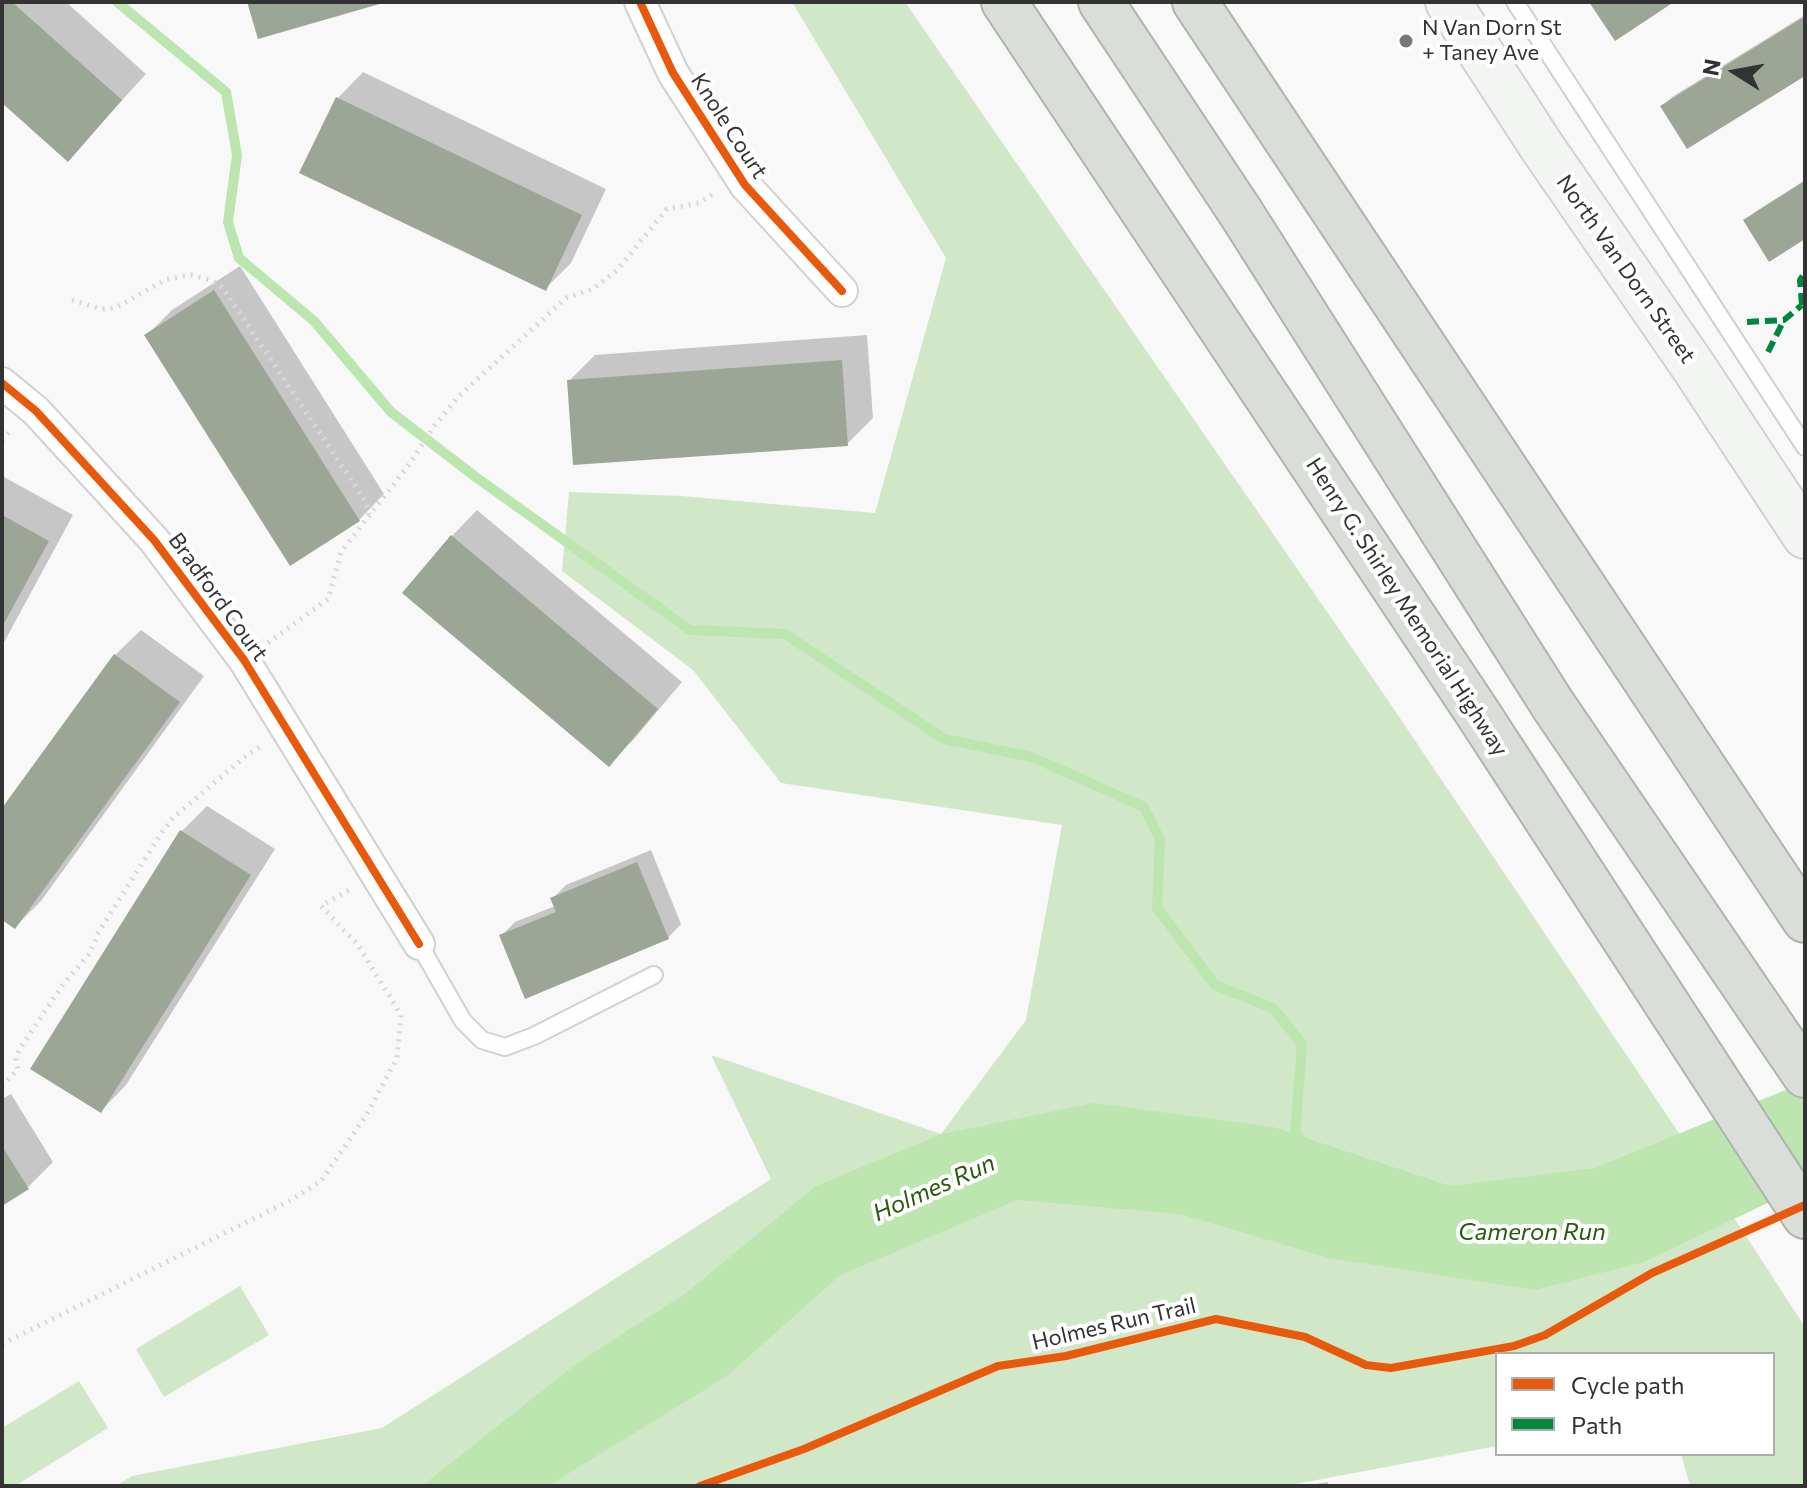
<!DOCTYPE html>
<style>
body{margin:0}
#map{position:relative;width:1807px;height:1488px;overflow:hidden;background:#f7f8f7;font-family:Commissioner,sans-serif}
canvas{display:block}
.frame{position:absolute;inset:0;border:4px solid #323332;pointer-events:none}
.legend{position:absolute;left:1495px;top:1352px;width:280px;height:104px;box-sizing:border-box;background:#fff;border:2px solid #adadad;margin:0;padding:10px 14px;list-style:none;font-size:24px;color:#323332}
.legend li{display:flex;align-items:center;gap:16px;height:40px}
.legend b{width:40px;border:2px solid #adadad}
.north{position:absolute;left:1695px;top:32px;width:80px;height:80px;-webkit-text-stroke:6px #fff;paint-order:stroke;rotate:281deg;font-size:22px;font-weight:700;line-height:32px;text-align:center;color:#323332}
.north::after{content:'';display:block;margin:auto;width:28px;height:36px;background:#323332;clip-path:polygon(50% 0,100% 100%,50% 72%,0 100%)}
</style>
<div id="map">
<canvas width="1807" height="1488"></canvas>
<div class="frame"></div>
<ul class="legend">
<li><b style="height:10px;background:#e8590c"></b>Cycle path</li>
<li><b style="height:10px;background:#00873e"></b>Path</li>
</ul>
<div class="north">N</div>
</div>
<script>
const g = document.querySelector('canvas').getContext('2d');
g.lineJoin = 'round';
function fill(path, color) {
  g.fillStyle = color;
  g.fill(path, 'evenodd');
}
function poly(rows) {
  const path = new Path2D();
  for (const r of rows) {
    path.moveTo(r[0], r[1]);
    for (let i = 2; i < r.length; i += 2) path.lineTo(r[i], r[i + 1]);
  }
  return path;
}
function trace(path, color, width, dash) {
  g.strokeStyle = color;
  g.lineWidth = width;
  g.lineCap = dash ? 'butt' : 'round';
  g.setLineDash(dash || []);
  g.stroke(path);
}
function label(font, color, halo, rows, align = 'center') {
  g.font = font + ' Commissioner,sans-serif';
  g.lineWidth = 8;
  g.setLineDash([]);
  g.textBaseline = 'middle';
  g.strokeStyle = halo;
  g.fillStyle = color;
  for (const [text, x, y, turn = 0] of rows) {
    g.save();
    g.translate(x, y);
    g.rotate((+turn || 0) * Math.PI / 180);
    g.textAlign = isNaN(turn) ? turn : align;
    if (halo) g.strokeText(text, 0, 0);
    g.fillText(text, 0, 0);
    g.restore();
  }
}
fill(poly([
 [792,2,905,2,1379,687,1679,1133,1805,1327,1805,1486,1690,1486,1681,1454,1773,1454,1773,1354,1497,1354,1497,1446,1285,1486,116,1486,132,1476,382,1428,771,1179,711,1055,941,1134,1026,1020,1062,825,781,783,693,670,562,571,569,492,681,496,875,513,946,258],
 [240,1286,269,1335,164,1397,136,1349],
 [79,1381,108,1428,15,1486,2,1486,2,1428]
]), '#d0e8c8');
fill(poly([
 [1805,1082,1805,1185,1644,1262,1535,1290,1329,1258,1180,1214,1017,1200,839,1276,727,1376,548,1486,422,1486,576,1364,686,1293,816,1186,942,1134,1094,1103,1273,1127,1450,1186,1595,1168]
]), '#bce5af');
fill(poly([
 [2,2,66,2,146,74,68,159,2,101],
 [1805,15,1805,73,1687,146,1663,106,1672,97],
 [363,72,606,189,571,263,545,289,338,98],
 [1805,180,1805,237,1746,220,1755,212],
 [240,266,384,494,359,520,147,335,172,310],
 [867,335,873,418,847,444,569,381,595,355],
 [4,477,73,515,2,646,2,478],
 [477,510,682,682,634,739,609,764,452,536],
 [141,630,204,676,41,901,15,927,2,917,2,811,115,655],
 [207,806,275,849,126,1085,101,1111,181,832],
 [651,850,681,924,668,938,501,936,515,922,555,906,552,899,566,885],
 [11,1094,53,1162,28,1187,2,1203,2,1099],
 [1328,1482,1328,1486,1304,1486]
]), '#0003');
trace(poly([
 [117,2,226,92,237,155,228,222,239,258,314,321,391,412,477,478,690,630,785,634,944,739,1032,757,1144,807,1160,840,1157,908,1215,985,1273,1008,1302,1044,1295,1135,1305,1144]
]), '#bce5af', 10);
fill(poly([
 [2,2,12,2,122,100,68,162,2,103],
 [247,2,383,2,383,3,258,39],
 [1589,2,1674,2,1615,41],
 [1804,17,1805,76,1687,149,1660,106],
 [336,97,582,215,546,291,299,173],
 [1805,181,1805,239,1769,262,1743,220],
 [214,290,360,521,290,566,144,335],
 [842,360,848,446,573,465,567,380],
 [2,515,49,541,2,627],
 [451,535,658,709,609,767,402,593],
 [114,654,180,702,15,929,2,920,2,808],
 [180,830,251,875,101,1113,30,1069],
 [637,862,669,939,525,999,499,935,556,912,550,898],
 [2,1146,29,1189,2,1206]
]), '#9ba697');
const lane = poly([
 [1515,2,1805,447],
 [419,944,463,1021,482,1040,505,1047,534,1036,654,975]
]);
const street = poly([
 [640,2,673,73,745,185,842,291],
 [2,383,36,411,154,540,244,660,419,944]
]);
const secondary = poly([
 [1448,2,1542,147,1693,366,1805,536]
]);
const highway = poly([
 [1004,2,1475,709,1805,1216],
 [1101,2,1241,213,1553,705,1805,1075],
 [1195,2,1805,920]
]);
trace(lane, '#d0d1d0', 20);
trace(street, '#d0d1d0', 34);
trace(secondary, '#d0d1d0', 48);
trace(highway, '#aeb4ac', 48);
trace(poly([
 [72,300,101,309,115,308,167,279,191,275,211,280,223,288,354,484,367,504,369,515],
 [2,440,12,429],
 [268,643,328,599,341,552,411,462,434,426,459,396,566,298,593,289,617,270,667,209,699,203,715,193],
 [2,1086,18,1069,16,1059,19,1050,62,986,90,953,98,933,162,832,173,818,247,755,263,745],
 [2,1344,293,1199,321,1181,367,1114,397,1058,401,1015,358,945,321,906,351,889]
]), '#d8d8d7', 5, [2, 6]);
trace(lane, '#fefefe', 16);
trace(street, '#fefefe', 30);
trace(secondary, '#f3f5f2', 44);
trace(highway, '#d9ded8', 44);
trace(poly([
 [1802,305,1800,280,1805,272],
 [1747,322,1784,320,1802,305],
 [1768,352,1784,320]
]), '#00873e', 6, [12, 6]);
trace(poly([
 [640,2,673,73,745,185,842,291],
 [2,383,36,411,154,540,244,660,419,944],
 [700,1486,804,1449,998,1366,1066,1356,1216,1319,1305,1337,1366,1365,1391,1368,1514,1346,1545,1335,1652,1273,1805,1205]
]), '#e8590c', 8);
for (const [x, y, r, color] of [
 [1406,41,8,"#777877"]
]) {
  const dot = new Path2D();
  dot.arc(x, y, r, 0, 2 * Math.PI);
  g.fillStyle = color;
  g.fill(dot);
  trace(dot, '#fff', 3);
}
label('22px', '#323332', '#fff', [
 ["N Van Dorn St",1422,28],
 ["+ Taney Ave",1422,53]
], 'left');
label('22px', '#323332', '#fff', [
 ["Knole Court",729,126,57],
 ["North Van Dorn Street",1626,269,55],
 ["Bradford Court",218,597,54],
 ["Henry G. Shirley Memorial Highway",1407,607,57],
 ["Holmes Run Trail",1114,1324,-13]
]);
label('italic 24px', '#265a0c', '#fff', [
 ["Holmes Run",934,1188,-24],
 ["Cameron Run",1532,1232]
]);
</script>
